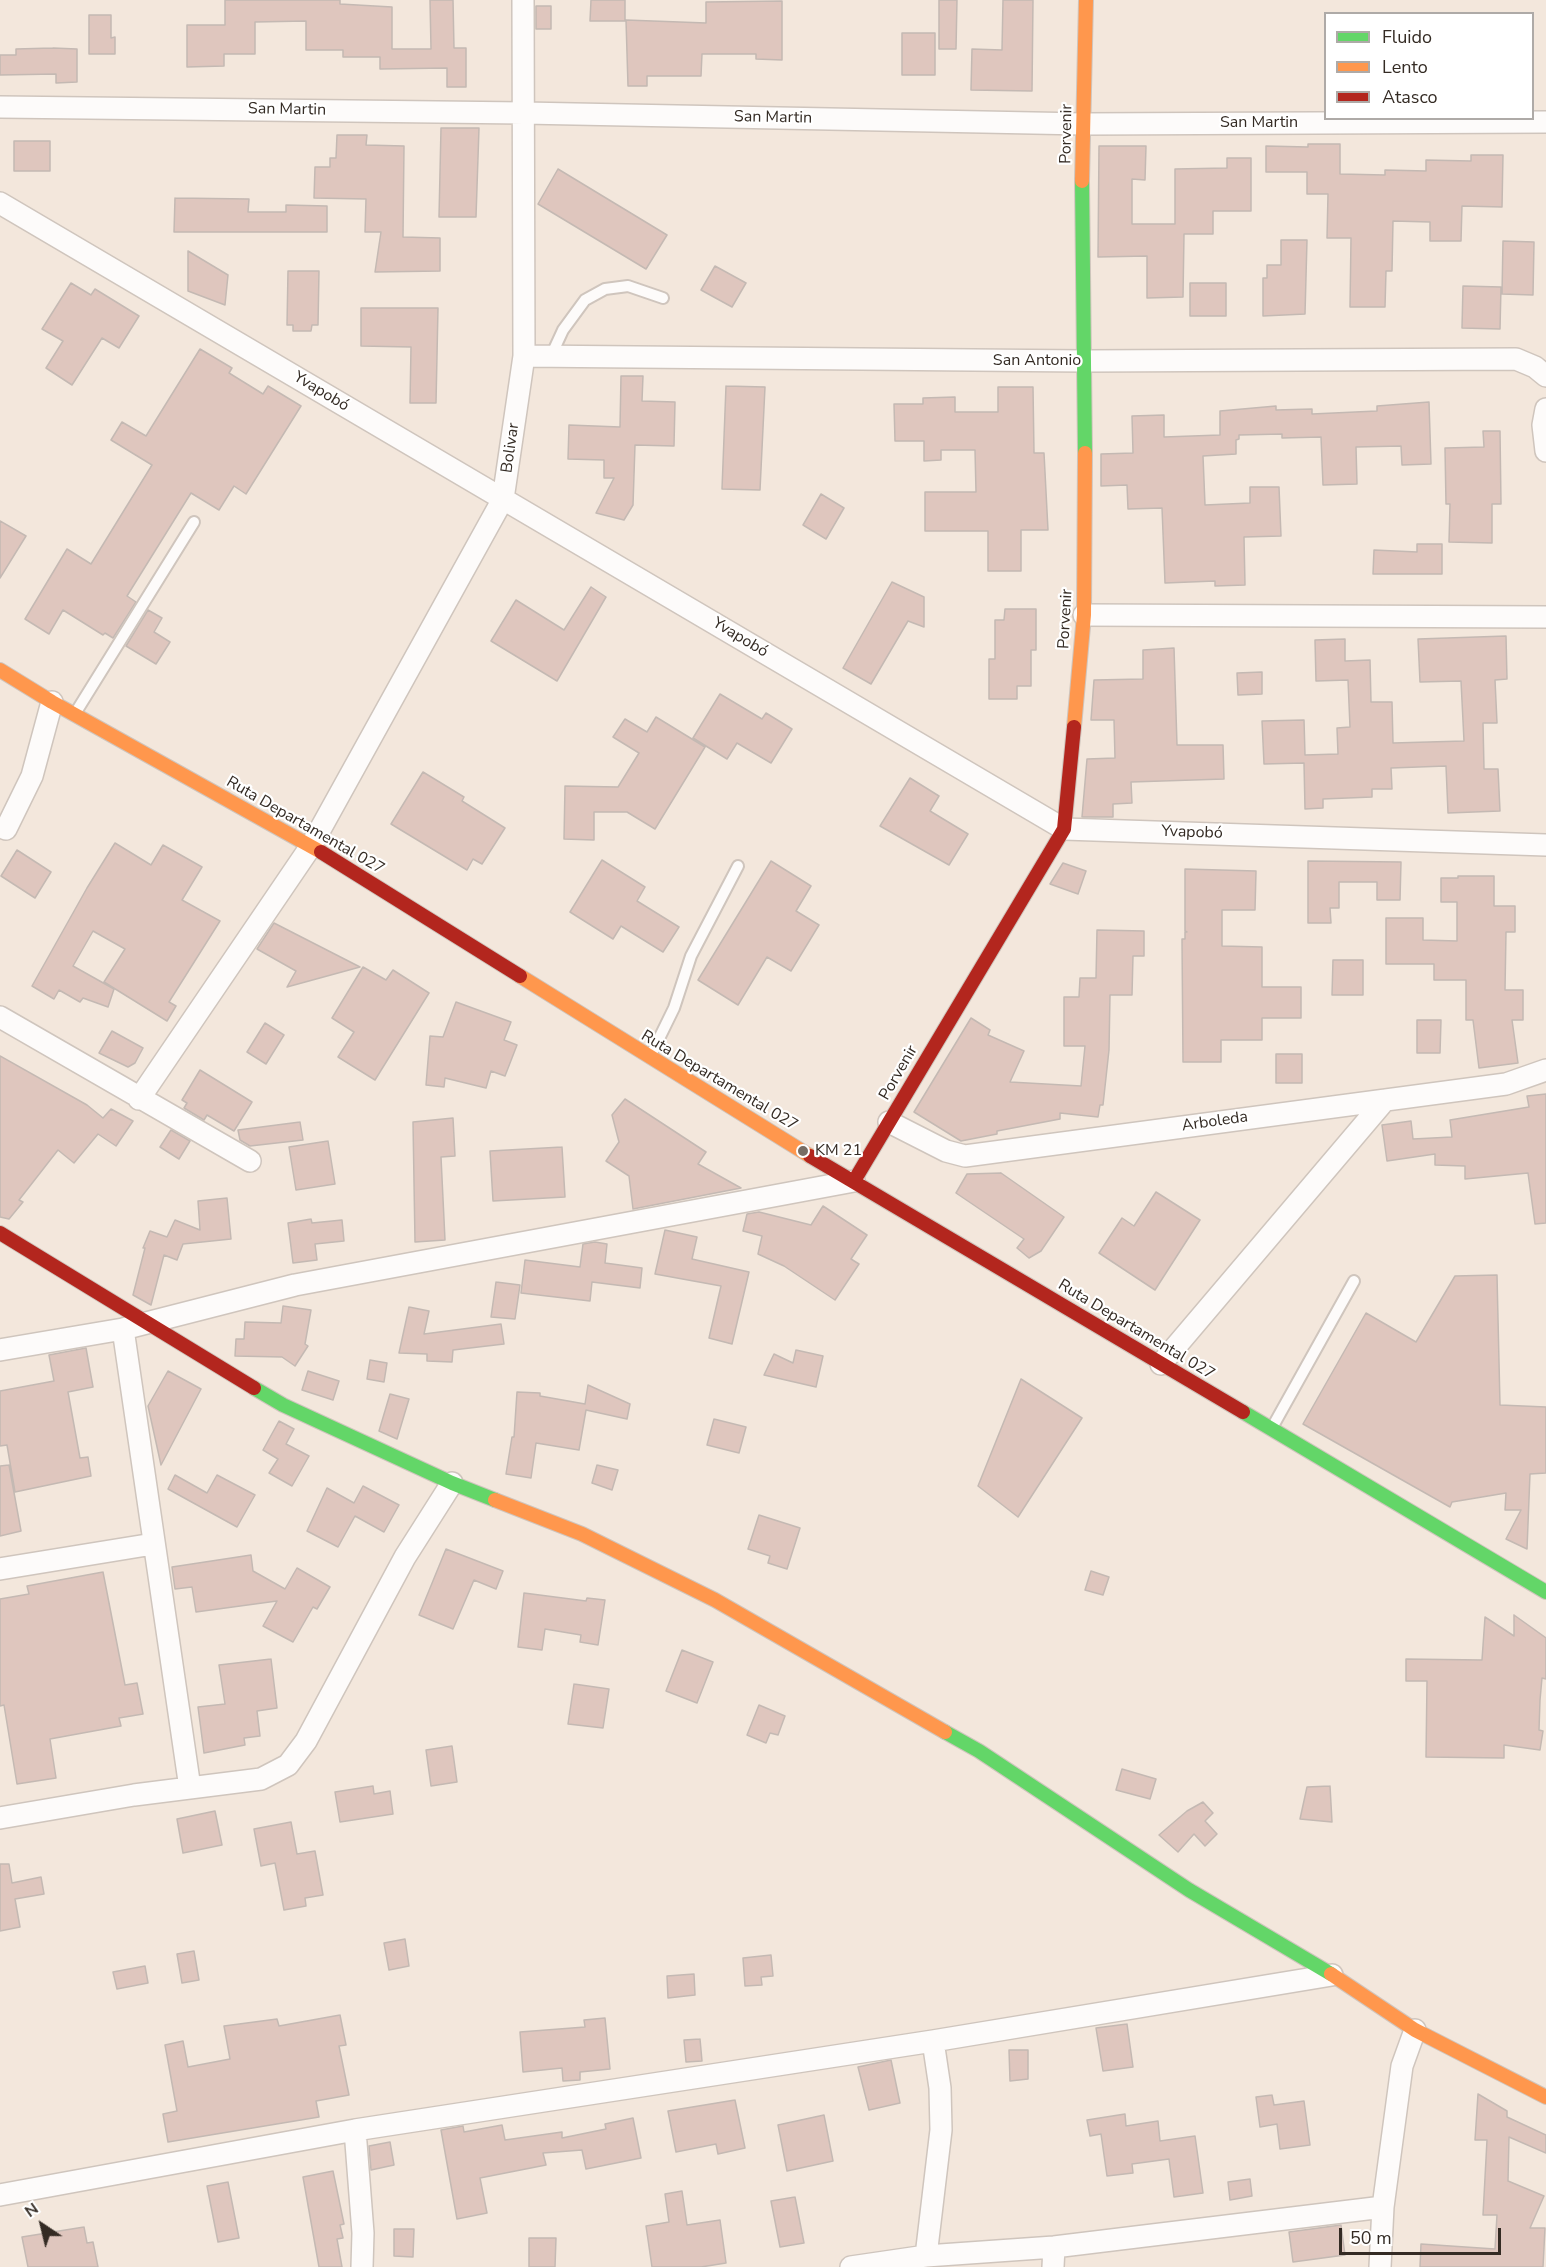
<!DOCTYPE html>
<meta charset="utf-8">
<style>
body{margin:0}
#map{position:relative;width:1546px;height:2267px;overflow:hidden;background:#f3e7dc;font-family:"Nunito Sans",sans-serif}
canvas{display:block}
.legend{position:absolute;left:1324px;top:12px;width:210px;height:108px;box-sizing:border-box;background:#fff;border:2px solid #aeaaa7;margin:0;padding:8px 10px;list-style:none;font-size:18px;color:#342b24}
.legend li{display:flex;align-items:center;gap:12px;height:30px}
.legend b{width:30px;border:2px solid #aeaaa7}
.north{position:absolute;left:12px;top:2195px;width:60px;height:60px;-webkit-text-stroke:4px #fff;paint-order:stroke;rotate:325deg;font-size:16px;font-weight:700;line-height:24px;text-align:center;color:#342b24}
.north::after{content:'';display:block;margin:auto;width:21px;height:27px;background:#342b24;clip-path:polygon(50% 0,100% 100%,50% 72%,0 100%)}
.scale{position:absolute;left:1339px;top:2228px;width:162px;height:27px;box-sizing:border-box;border:3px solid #342b24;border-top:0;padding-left:8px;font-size:18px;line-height:21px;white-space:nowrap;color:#342b24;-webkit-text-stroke:4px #fff;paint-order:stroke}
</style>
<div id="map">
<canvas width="1546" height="2267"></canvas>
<ul class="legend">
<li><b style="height:8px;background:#63d668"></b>Fluido</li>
<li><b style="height:8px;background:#ff974d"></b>Lento</li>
<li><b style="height:8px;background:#b3261e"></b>Atasco</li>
</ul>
<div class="north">N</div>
<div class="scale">50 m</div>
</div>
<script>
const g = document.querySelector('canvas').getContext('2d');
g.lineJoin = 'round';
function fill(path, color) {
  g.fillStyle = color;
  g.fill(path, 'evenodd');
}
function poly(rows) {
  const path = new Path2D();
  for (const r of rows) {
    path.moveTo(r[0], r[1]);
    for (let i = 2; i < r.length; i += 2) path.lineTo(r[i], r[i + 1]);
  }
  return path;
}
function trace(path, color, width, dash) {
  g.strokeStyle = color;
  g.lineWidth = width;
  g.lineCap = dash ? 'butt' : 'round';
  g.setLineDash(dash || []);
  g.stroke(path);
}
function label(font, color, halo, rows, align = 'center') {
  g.font = font + ' "Nunito Sans",sans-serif';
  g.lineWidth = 4.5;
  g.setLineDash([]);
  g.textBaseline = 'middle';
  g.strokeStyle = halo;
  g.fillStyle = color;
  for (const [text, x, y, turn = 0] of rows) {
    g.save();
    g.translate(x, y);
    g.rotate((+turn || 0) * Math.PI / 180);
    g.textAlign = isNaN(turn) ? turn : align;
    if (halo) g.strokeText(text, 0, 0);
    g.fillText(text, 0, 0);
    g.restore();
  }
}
const building = poly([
 [225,0,340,0,340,4,392,7,392,49,431,49,430,0,453,0,454,48,466,48,466,87,447,87,447,68,380,69,380,57,343,57,343,50,306,50,306,21,255,22,255,54,224,54,224,66,187,67,187,25,225,25,225,0],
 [591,0,625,0,625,21,590,21,591,0],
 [939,0,957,0,956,49,939,49,939,0],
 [1003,0,1033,0,1032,91,971,90,972,49,1002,50,1003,0],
 [782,1,782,60,756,59,756,54,702,54,701,76,647,76,647,86,628,86,626,20,706,23,706,2,782,1],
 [536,6,551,6,551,29,536,29,536,6],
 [89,15,111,15,111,38,115,37,115,54,89,54,89,15],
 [902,33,935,33,935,75,902,75,902,33],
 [53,48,77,49,77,82,56,83,56,74,0,75,0,55,16,55,16,49,53,48],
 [441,128,479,128,476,217,439,217,441,128],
 [337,135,367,135,366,145,404,146,403,237,440,238,440,271,375,272,381,232,365,232,366,199,314,198,315,167,330,167,330,158,336,158,337,135],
 [14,141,50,141,50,171,14,171,14,141],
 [1308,144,1340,144,1340,174,1385,175,1385,170,1426,171,1426,160,1471,161,1471,155,1503,155,1502,207,1462,206,1461,241,1430,241,1430,222,1393,221,1392,271,1386,271,1385,307,1350,307,1351,238,1327,238,1328,194,1307,194,1307,172,1266,172,1266,146,1308,147,1308,144],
 [1099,146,1146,146,1145,180,1132,179,1132,224,1175,224,1175,169,1227,168,1227,158,1251,158,1251,211,1213,211,1213,234,1184,234,1183,297,1147,298,1147,256,1098,257,1099,146],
 [558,169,667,235,646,269,538,204,558,169],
 [175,198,249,199,248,212,286,212,286,205,327,206,327,232,174,232,175,198],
 [1281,240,1307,240,1305,314,1263,316,1263,278,1267,278,1267,265,1281,265,1281,240],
 [1503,241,1534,242,1533,295,1502,294,1503,241],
 [188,251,228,275,225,305,188,291,188,251],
 [715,266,746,283,732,307,701,290,715,266],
 [288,271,319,271,318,325,312,325,311,331,293,331,293,325,287,325,288,271],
 [71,283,91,295,95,289,139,316,119,348,102,338,72,385,46,368,63,341,42,329,71,283],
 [1190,283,1226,283,1226,316,1190,316,1190,283],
 [1463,286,1501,287,1500,329,1462,328,1463,286],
 [361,308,438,308,436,403,410,403,411,347,361,346,361,308],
 [200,349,232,368,229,373,263,394,268,386,301,406,246,494,234,486,219,510,191,493,127,596,136,602,113,638,105,633,103,635,63,610,49,634,25,619,67,549,91,564,152,465,111,440,122,422,146,436,200,349],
 [621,376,643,376,642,401,675,402,674,446,635,445,633,505,624,520,596,513,614,478,604,478,604,460,568,459,569,425,620,427,621,376],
 [726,386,765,387,760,490,722,489,726,386],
 [998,387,1033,387,1034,453,1044,453,1048,530,1021,530,1021,571,988,571,988,531,925,531,925,492,976,492,975,450,941,450,941,460,924,461,924,441,895,441,894,404,923,404,923,398,955,397,955,412,998,412,998,387],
 [1429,402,1431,464,1402,465,1401,446,1356,447,1357,484,1323,485,1321,437,1282,438,1282,434,1239,435,1239,439,1236,440,1236,454,1203,456,1205,505,1250,503,1250,487,1279,487,1281,536,1244,537,1245,585,1215,586,1215,581,1165,583,1162,508,1128,509,1127,485,1101,486,1101,454,1133,453,1132,416,1164,415,1164,437,1220,435,1220,411,1276,406,1276,410,1312,409,1312,414,1377,411,1377,406,1429,402],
 [1483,431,1500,431,1501,504,1492,504,1492,543,1449,542,1450,504,1446,504,1445,448,1484,447,1483,431],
 [821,494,844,508,826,539,803,525,821,494],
 [0,521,26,536,0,578,0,521],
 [1417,544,1442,544,1442,574,1373,574,1374,550,1417,552,1417,544],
 [892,582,924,597,924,627,908,621,871,684,843,668,892,582],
 [591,587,606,597,557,681,491,641,516,600,564,630,591,587],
 [1005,609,1036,609,1036,650,1031,650,1031,686,1017,686,1017,699,989,699,989,659,995,659,995,620,1004,620,1005,609],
 [148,610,162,618,154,632,170,642,156,664,126,646,148,610],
 [1506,636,1507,679,1495,680,1497,723,1483,723,1484,769,1498,769,1500,811,1448,813,1446,766,1391,768,1392,789,1372,789,1372,797,1323,799,1323,808,1305,809,1304,763,1264,764,1262,721,1304,720,1305,755,1338,754,1337,728,1350,727,1348,680,1316,681,1315,640,1345,639,1345,661,1370,660,1371,702,1392,702,1393,743,1464,741,1461,681,1420,682,1418,639,1506,636],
 [1174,648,1177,745,1223,745,1224,779,1131,782,1132,803,1113,804,1113,817,1082,817,1087,759,1115,758,1114,720,1091,720,1094,680,1143,679,1143,650,1174,648],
 [1262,672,1262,694,1238,695,1237,673,1262,672],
 [720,694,762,719,766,713,792,729,771,763,737,743,727,759,693,738,720,694],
 [656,717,705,747,655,829,627,812,594,812,594,840,564,839,565,786,618,787,639,753,613,737,625,719,647,732,656,717],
 [423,772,464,797,462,801,505,828,482,864,473,859,467,870,391,824,423,772],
 [910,778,939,796,930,811,968,834,949,865,880,826,910,778],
 [115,843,151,865,163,845,202,867,182,900,220,921,169,1002,176,1006,167,1021,104,982,125,949,93,931,73,966,114,989,108,1007,83,998,80,1002,59,990,54,999,32,986,87,888,115,843],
 [17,850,51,872,35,898,1,876,17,850],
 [602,860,645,887,637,901,679,927,663,952,621,926,613,939,570,912,602,860],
 [771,861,811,886,796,911,819,925,791,971,767,957,738,1005,698,980,771,861],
 [1308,861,1401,862,1400,900,1377,900,1377,882,1339,882,1339,908,1330,908,1331,923,1308,923,1308,861],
 [1063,863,1086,871,1078,894,1050,884,1063,863],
 [1185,869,1256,871,1255,910,1222,910,1222,946,1262,947,1262,987,1301,987,1301,1018,1262,1018,1262,1040,1221,1040,1221,1062,1183,1062,1182,939,1185,939,1185,932,1187,932,1185,931,1185,869],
 [1458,876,1494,876,1494,906,1515,906,1515,932,1506,932,1505,990,1523,990,1523,1020,1512,1020,1518,1063,1479,1068,1473,1020,1466,1020,1466,980,1434,980,1434,964,1386,964,1386,918,1423,918,1423,940,1457,941,1457,902,1441,902,1441,878,1458,878,1458,876],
 [274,923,360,967,287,987,296,971,257,949,274,923],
 [1097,930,1144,931,1144,956,1133,956,1132,995,1110,995,1109,1050,1103,1105,1100,1105,1098,1117,1060,1113,1060,1119,997,1131,997,1134,961,1141,914,1112,971,1018,990,1030,988,1035,1024,1051,1010,1082,1081,1086,1085,1046,1064,1046,1064,997,1079,997,1080,978,1096,978,1097,930],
 [1333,960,1363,960,1363,995,1332,995,1333,960],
 [363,967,386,980,393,970,429,993,375,1080,338,1057,354,1032,332,1018,363,967],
 [456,1002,511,1022,504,1040,517,1045,505,1076,491,1071,486,1088,445,1078,444,1087,426,1085,430,1036,443,1037,456,1002],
 [1417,1020,1441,1020,1440,1053,1417,1053,1417,1020],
 [265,1023,284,1035,266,1064,247,1052,265,1023],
 [112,1031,143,1048,135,1063,128,1067,99,1053,112,1031],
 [1276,1054,1302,1054,1302,1083,1276,1083,1276,1054],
 [0,1056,87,1105,103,1118,111,1109,133,1121,116,1146,98,1134,74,1163,58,1150,19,1200,23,1202,9,1219,0,1217,0,1056],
 [200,1070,252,1102,234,1131,207,1115,204,1120,184,1108,187,1103,182,1100,200,1070],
 [1546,1094,1546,1223,1535,1224,1528,1173,1465,1179,1465,1166,1435,1165,1435,1154,1387,1161,1382,1125,1411,1121,1413,1139,1452,1137,1450,1120,1529,1107,1527,1096,1546,1094],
 [625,1099,706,1152,698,1164,741,1188,633,1209,629,1176,606,1161,619,1142,612,1115,625,1099],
 [453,1118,455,1156,441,1157,445,1240,415,1242,413,1122,453,1118],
 [300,1122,303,1140,250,1146,240,1140,238,1130,300,1122],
 [171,1130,190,1141,179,1159,160,1147,171,1130],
 [328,1141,335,1184,296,1190,289,1147,328,1141],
 [562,1147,565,1197,493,1201,490,1151,562,1147],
 [1001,1173,1064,1217,1041,1251,1029,1258,1017,1248,1024,1239,956,1193,967,1174,1001,1173],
 [1156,1192,1200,1220,1155,1290,1099,1253,1122,1218,1134,1226,1156,1192],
 [227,1198,231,1239,183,1244,177,1260,164,1255,151,1305,133,1295,145,1248,143,1248,150,1231,167,1237,175,1220,200,1230,198,1201,227,1198],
 [823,1206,867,1235,851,1259,859,1264,835,1300,784,1266,758,1254,762,1236,743,1231,747,1214,759,1212,811,1225,823,1206],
 [311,1219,312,1223,342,1220,344,1241,315,1244,317,1260,293,1263,288,1223,311,1219],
 [665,1230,697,1237,692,1259,749,1272,732,1344,709,1338,721,1286,655,1274,665,1230],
 [595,1242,607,1244,605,1263,642,1268,640,1288,592,1282,590,1301,521,1293,525,1260,580,1267,583,1244,595,1242],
 [1497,1275,1500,1405,1546,1407,1546,1473,1530,1474,1527,1549,1506,1539,1521,1510,1505,1510,1506,1493,1452,1502,1450,1507,1303,1424,1366,1313,1416,1342,1455,1276,1497,1275],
 [496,1282,520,1285,515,1319,491,1317,496,1282],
 [283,1306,311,1310,305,1344,308,1346,295,1366,282,1357,235,1356,236,1339,244,1339,245,1322,281,1323,283,1306],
 [409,1307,429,1311,424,1334,501,1324,504,1344,453,1350,452,1362,427,1361,427,1354,399,1353,409,1307],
 [86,1348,93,1387,68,1392,80,1458,88,1457,91,1476,15,1492,7,1445,0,1446,0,1391,54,1381,49,1355,86,1348],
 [796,1350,823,1356,816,1387,764,1375,774,1354,793,1363,796,1350],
 [370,1360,387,1363,384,1382,367,1379,370,1360],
 [168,1371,201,1389,161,1465,148,1406,168,1371],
 [308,1371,339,1381,333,1400,302,1390,308,1371],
 [1021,1379,1082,1418,1018,1517,978,1486,1021,1379],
 [588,1385,630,1404,627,1419,586,1410,579,1450,536,1443,531,1478,506,1474,512,1437,514,1437,517,1392,540,1393,540,1396,585,1404,588,1385],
 [390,1394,409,1399,397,1439,379,1431,390,1394],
 [714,1419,746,1427,739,1453,707,1445,714,1419],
 [279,1421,294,1429,286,1444,309,1456,292,1486,269,1473,278,1459,263,1450,279,1421],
 [9,1465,21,1531,0,1536,0,1466,9,1465],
 [597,1465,618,1470,612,1490,592,1483,597,1465],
 [175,1475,207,1493,217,1475,255,1495,237,1527,168,1489,175,1475],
 [363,1486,399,1505,384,1532,355,1516,338,1547,307,1531,327,1488,354,1503,363,1486],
 [759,1515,800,1528,787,1569,768,1563,770,1556,748,1549,759,1515],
 [446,1549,503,1571,496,1589,474,1580,453,1629,419,1615,446,1549],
 [251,1555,253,1571,285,1589,297,1568,330,1587,317,1609,313,1607,293,1642,263,1626,277,1601,196,1612,192,1587,175,1589,172,1567,251,1555],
 [1091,1571,1109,1577,1103,1595,1085,1590,1091,1571],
 [103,1572,125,1685,137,1683,143,1714,119,1718,121,1726,50,1739,56,1778,17,1784,4,1705,0,1706,0,1599,29,1594,27,1586,103,1572],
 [524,1593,586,1601,587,1598,605,1600,598,1645,580,1642,581,1635,545,1629,542,1650,518,1647,524,1593],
 [1514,1615,1546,1638,1546,1679,1542,1678,1540,1700,1539,1730,1543,1731,1540,1750,1504,1745,1504,1758,1426,1757,1427,1681,1406,1681,1406,1659,1482,1660,1485,1617,1514,1636,1514,1615],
 [682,1650,713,1662,697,1703,666,1691,682,1650],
 [271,1659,277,1708,257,1711,260,1736,244,1738,245,1745,204,1753,198,1707,225,1704,219,1665,271,1659],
 [574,1684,609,1689,603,1728,568,1724,574,1684],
 [759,1705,785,1716,778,1735,770,1733,766,1743,747,1735,759,1705],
 [452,1746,457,1782,431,1786,426,1750,452,1746],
 [1122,1769,1156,1779,1150,1799,1116,1790,1122,1769],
 [373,1786,374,1794,390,1791,393,1814,340,1822,335,1792,373,1786],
 [1330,1786,1332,1822,1300,1819,1307,1787,1330,1786],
 [1203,1802,1213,1813,1205,1821,1217,1834,1205,1846,1194,1834,1178,1852,1159,1835,1187,1811,1203,1802],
 [215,1811,222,1845,183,1853,177,1819,215,1811],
 [291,1822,297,1854,315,1851,323,1895,305,1898,306,1906,284,1910,275,1863,261,1866,254,1829,291,1822],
 [0,1864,9,1864,12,1883,41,1877,44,1894,15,1899,20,1927,0,1931,0,1864],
 [405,1939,409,1966,389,1970,384,1943,405,1939],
 [194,1951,199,1980,182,1983,177,1954,194,1951],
 [771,1955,773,1976,761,1977,762,1985,745,1986,743,1958,771,1955],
 [145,1966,148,1983,117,1989,113,1972,145,1966],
 [694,1974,695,1995,668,1998,667,1976,694,1974],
 [340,2015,346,2045,339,2046,349,2095,316,2101,319,2117,168,2142,163,2114,177,2111,165,2045,183,2041,188,2067,230,2059,224,2026,277,2019,279,2026,340,2015],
 [605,2018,610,2069,580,2072,580,2080,563,2081,562,2068,523,2072,520,2032,585,2027,584,2020,605,2018],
 [1127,2024,1133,2067,1103,2071,1096,2028,1127,2024],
 [700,2039,702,2061,686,2062,684,2040,700,2039],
 [1009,2050,1028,2050,1028,2079,1010,2081,1009,2050],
 [891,2060,900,2103,869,2110,858,2067,891,2060],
 [1478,2094,1507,2111,1507,2117,1546,2135,1546,2153,1509,2137,1508,2181,1544,2196,1530,2228,1545,2228,1543,2267,1420,2267,1421,2244,1495,2249,1497,2215,1483,2215,1487,2140,1475,2140,1478,2094],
 [1272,2095,1274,2105,1304,2101,1310,2145,1280,2149,1277,2124,1260,2127,1256,2097,1272,2095],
 [735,2100,745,2148,718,2154,716,2144,676,2152,668,2111,735,2100],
 [1125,2114,1126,2126,1158,2121,1160,2141,1195,2136,1203,2193,1174,2197,1169,2159,1132,2164,1133,2173,1107,2176,1101,2134,1090,2136,1087,2120,1125,2114],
 [824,2115,833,2161,787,2171,778,2125,824,2115],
 [633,2118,641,2158,586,2169,582,2150,543,2153,546,2165,480,2178,487,2213,457,2219,441,2130,463,2126,464,2132,502,2125,505,2140,562,2132,562,2138,606,2129,605,2124,633,2118],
 [390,2142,394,2165,371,2170,369,2146,390,2142],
 [333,2171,344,2224,340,2225,343,2238,337,2239,342,2267,319,2267,303,2177,333,2171],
 [1250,2179,1252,2196,1230,2200,1228,2182,1250,2179],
 [228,2182,239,2238,218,2242,207,2186,228,2182],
 [682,2191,687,2225,720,2220,726,2263,701,2267,652,2267,646,2226,669,2222,665,2194,682,2191],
 [795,2197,804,2243,780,2247,771,2201,795,2197],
 [1341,2225,1345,2255,1293,2262,1289,2232,1341,2225],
 [84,2227,87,2243,93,2242,98,2267,28,2267,22,2237,84,2227],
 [394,2229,414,2229,413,2257,394,2256,394,2229],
 [529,2238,556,2238,555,2267,529,2267,529,2238]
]);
fill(building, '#dfc6be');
trace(building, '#c4b9b3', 1.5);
const lane = poly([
 [551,356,563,330,585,300,605,289,628,286,663,298],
 [76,712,194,522],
 [651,1055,674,1008,691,956,738,866],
 [1273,1426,1354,1281]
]);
const street = poly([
 [0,107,524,113,1084,124,1546,122],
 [0,203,1064,829,1546,845],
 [524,356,1085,361,1516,359,1535,367,1546,376],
 [1546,409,1543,425,1546,451],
 [1084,615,1546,617],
 [6,829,32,776,52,702],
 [0,1017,250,1161],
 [139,1099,311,846,503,499,524,356,523,0],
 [889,1122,946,1151,965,1156,1506,1084,1546,1070],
 [123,1329,190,1788],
 [0,1350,123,1329,295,1285,854,1181],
 [1161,1364,1385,1100],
 [0,1569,153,1544],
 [0,1818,134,1795,261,1779,288,1765,306,1741,405,1557,452,1483],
 [355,2130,363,2233,362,2267],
 [0,2195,355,2130,933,2041,1332,1975],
 [926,2256,941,2130,940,2088,933,2041],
 [851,2267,926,2256,1054,2247,1383,2207],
 [1053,2267,1054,2247],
 [1380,2267,1383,2207,1402,2066,1415,2030]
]);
const fast = poly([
 [1082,181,1085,453],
 [254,1388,283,1405,452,1483,495,1500],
 [1243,1412,1546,1592],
 [945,1732,979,1751,1189,1890,1331,1974]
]);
const slow = poly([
 [1082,181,1086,0],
 [0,670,52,702,321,852],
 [1074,727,1084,615,1085,453],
 [520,976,810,1156],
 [495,1500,582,1534,715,1600,945,1732],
 [1331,1974,1415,2030,1546,2097]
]);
const jam = poly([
 [321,852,520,976],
 [810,1156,1243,1412],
 [854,1181,1064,829,1074,727],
 [0,1233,254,1388]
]);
trace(lane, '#cfc5bd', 14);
trace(street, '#cfc5bd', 24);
trace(fast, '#cfc5bd', 16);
trace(slow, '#cfc5bd', 16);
trace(jam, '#cfc5bd', 16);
trace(lane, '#fdfbfa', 10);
trace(street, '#fdfbfa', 21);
trace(fast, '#63d668', 14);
trace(slow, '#ff974d', 14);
trace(jam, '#b3261e', 14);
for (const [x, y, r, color] of [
 [803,1151,6,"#776d64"]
]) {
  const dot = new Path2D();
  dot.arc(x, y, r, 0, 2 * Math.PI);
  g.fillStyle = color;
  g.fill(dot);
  trace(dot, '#fff', 2);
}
label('16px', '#342b24', '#fff', [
 ["San Martin",287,110,1],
 ["San Martin",773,118,1],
 ["San Martin",1259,123],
 ["Porvenir",1067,134,-89],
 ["San Antonio",1037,361],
 ["Yvapobó",321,392,31],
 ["Bolivar",511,448,-82],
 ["Porvenir",1066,619,-87],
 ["Yvapobó",740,638,31],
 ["Ruta Departamental 027",305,826,30],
 ["Yvapobó",1192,833,2],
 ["Porvenir",899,1073,-60],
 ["Ruta Departamental 027",719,1081,31],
 ["Arboleda",1215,1122,-8],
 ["Ruta Departamental 027",1136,1330,31]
]);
label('16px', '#342b24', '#fff', [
 ["KM 21",815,1151]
], 'left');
</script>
